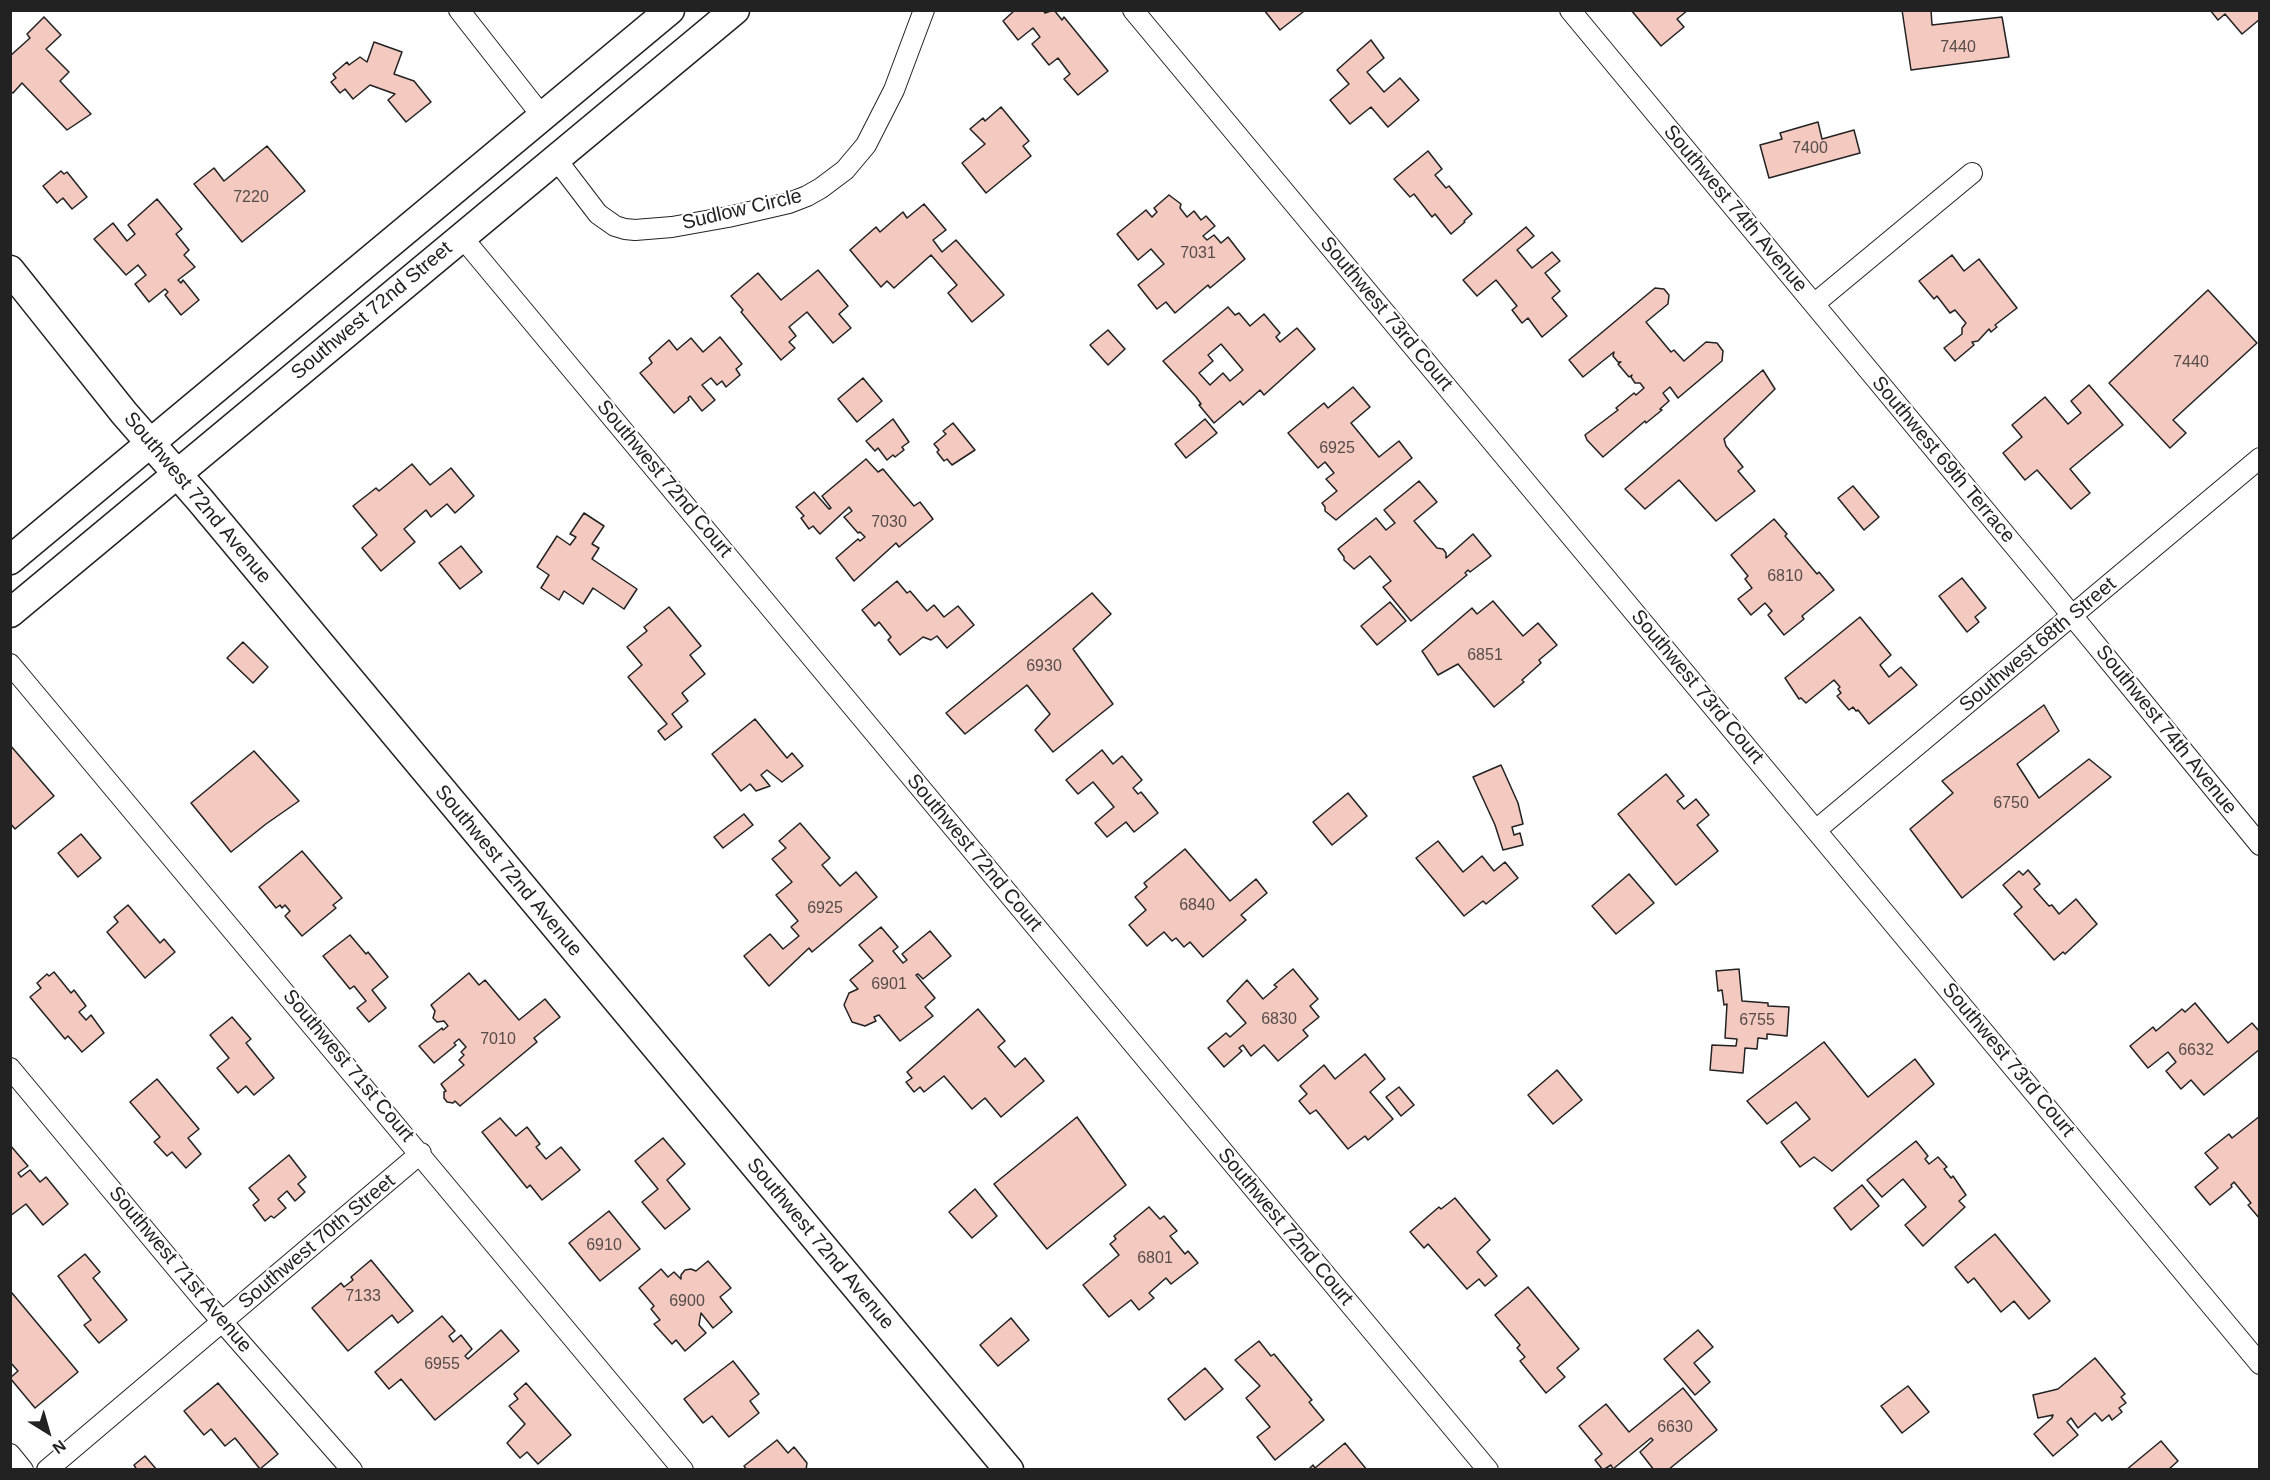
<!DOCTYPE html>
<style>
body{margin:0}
#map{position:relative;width:2270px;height:1480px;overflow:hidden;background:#fff;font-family:Helvetica,sans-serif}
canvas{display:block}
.frame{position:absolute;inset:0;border:12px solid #222;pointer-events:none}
.north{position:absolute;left:18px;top:1402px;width:60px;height:60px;-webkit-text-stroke:4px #fff;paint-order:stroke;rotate:143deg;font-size:16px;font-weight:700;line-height:24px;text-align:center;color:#222}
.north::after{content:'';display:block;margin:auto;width:21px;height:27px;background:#222;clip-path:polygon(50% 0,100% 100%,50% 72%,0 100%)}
</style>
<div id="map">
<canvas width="2270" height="1480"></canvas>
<div class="frame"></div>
<div class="north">N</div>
</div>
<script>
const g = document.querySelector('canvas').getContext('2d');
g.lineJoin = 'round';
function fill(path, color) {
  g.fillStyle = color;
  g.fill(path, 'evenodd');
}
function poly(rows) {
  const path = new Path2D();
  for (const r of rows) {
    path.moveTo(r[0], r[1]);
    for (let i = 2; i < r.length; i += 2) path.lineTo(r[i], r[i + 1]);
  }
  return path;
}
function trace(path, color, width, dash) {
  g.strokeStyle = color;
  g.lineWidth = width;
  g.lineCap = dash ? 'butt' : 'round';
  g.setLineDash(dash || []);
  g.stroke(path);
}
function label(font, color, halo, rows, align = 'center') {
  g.font = font + ' Helvetica,sans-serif';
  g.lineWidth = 4.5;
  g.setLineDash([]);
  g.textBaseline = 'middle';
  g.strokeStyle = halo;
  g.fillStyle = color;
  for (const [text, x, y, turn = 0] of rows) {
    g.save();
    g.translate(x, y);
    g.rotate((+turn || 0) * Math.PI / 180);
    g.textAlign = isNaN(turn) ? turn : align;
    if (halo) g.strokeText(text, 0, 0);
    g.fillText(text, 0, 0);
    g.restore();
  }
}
const building = poly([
 [1015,10,1043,10,1045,13,1054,10,1062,20,1064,17,1108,71,1078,95,1064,79,1070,74,1058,58,1049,65,1032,44,1040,37,1033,28,1018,40,1003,21,1015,10],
 [1264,10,1302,10,1303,12,1280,30,1264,10],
 [1631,10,1688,10,1677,19,1684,27,1661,46,1631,10],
 [1902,10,1931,10,1932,25,2002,17,2009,57,1911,70,1902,10],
 [2210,10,2260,10,2260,19,2242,34,2225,14,2218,20,2210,10],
 [44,17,61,35,46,49,69,72,60,81,91,114,67,130,22,83,13,93,10,91,10,56,30,38,27,34,44,17],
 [1371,40,1384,58,1367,72,1384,92,1400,78,1419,100,1388,127,1371,107,1350,124,1330,100,1349,84,1337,70,1371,40],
 [374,42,402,52,394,74,414,81,431,102,406,122,388,100,395,94,370,85,353,99,345,89,340,93,331,82,336,78,333,74,347,62,349,65,360,57,367,62,374,42],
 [1001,107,1029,141,1023,146,1031,156,986,193,962,163,985,144,970,129,983,118,985,121,1001,107],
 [1818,122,1822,139,1854,130,1860,153,1769,178,1760,145,1782,139,1780,133,1818,122],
 [267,146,305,191,242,242,194,184,214,168,224,181,267,146],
 [1428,151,1442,169,1435,175,1446,188,1449,186,1472,214,1464,221,1465,222,1451,234,1435,214,1432,217,1414,194,1410,197,1394,179,1428,151],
 [61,171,64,174,67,172,87,197,72,209,63,198,57,203,43,186,61,171],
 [1169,195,1181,204,1180,208,1187,217,1194,211,1201,220,1206,216,1215,226,1203,236,1207,240,1214,235,1221,243,1228,237,1245,259,1210,288,1208,285,1175,313,1166,302,1157,309,1138,285,1164,264,1151,249,1138,260,1117,234,1146,210,1152,217,1157,212,1154,208,1169,195],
 [157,199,182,229,176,234,189,250,184,255,195,267,178,280,181,283,183,280,199,300,181,315,165,295,168,292,165,289,149,302,135,284,146,275,138,265,126,275,94,239,113,223,127,241,135,234,128,225,157,199],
 [924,204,946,230,933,240,942,252,956,240,1004,295,972,322,948,293,957,285,931,255,894,288,887,281,881,287,850,250,876,227,880,232,903,212,907,218,924,204],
 [1526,227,1534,236,1517,250,1532,268,1552,252,1560,261,1545,273,1560,291,1552,298,1567,316,1542,337,1528,318,1522,323,1512,310,1517,306,1496,280,1477,296,1463,280,1526,227],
 [1952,255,1964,271,1979,259,2017,308,1995,325,1997,327,1991,332,1989,329,1978,341,1972,342,1974,345,1955,361,1944,348,1962,334,1962,328,1966,323,1955,310,1950,313,1937,296,1934,299,1919,281,1952,255],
 [818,270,848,306,839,314,851,328,833,343,807,312,789,327,796,336,789,342,795,348,781,360,741,312,743,310,731,296,758,273,781,300,818,270],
 [1655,288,1664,289,1669,295,1668,304,1646,322,1671,352,1674,350,1684,361,1706,342,1717,343,1723,351,1722,361,1678,398,1670,387,1663,393,1669,401,1660,409,1662,410,1646,423,1645,421,1603,457,1587,440,1585,435,1618,410,1616,408,1634,393,1636,395,1644,388,1640,383,1635,383,1631,377,1632,375,1629,377,1618,364,1621,362,1618,362,1613,356,1614,352,1583,377,1569,360,1655,288],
 [2208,290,2257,343,2173,420,2186,433,2170,448,2109,383,2208,290],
 [1228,307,1235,315,1239,313,1250,326,1264,314,1280,333,1276,337,1280,342,1297,328,1315,349,1264,395,1260,390,1243,405,1240,401,1214,423,1199,405,1201,404,1196,397,1163,361,1228,307],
 [1221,344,1243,370,1230,381,1223,373,1210,385,1199,373,1213,361,1208,355,1221,344],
 [1108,330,1125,349,1108,365,1090,345,1108,330],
 [720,337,742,364,736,369,740,375,726,387,722,381,717,385,711,378,702,385,715,400,702,411,690,396,688,398,689,400,674,413,640,373,652,363,649,358,669,340,677,350,691,338,703,352,720,337],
 [1763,370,1775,389,1724,439,1726,446,1743,467,1738,471,1755,491,1716,521,1679,480,1645,509,1625,489,1763,370],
 [863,378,882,401,857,422,838,399,863,378],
 [2089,385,2123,425,2070,469,2090,493,2071,509,2037,470,2025,480,2003,453,2022,437,2012,425,2045,397,2068,424,2081,413,2071,401,2089,385],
 [1353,387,1370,407,1351,423,1379,457,1399,441,1412,458,1336,520,1325,511,1325,507,1322,503,1337,491,1326,479,1334,473,1325,462,1318,468,1288,433,1324,403,1328,408,1353,387],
 [893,419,909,442,902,447,904,450,895,457,893,455,887,460,878,448,875,451,866,441,893,419],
 [1205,419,1217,433,1186,458,1175,444,1205,419],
 [953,423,975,450,952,465,947,459,944,461,937,452,939,450,934,444,946,434,943,431,953,423],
 [866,459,878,472,883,469,914,506,920,502,933,519,899,547,896,543,854,581,836,558,858,539,860,541,865,537,860,532,858,533,844,517,852,511,849,507,820,534,813,526,809,529,801,518,804,516,796,507,814,492,829,509,831,508,822,496,866,459],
 [412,464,430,485,451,468,474,496,455,513,447,504,431,517,426,510,404,529,415,542,381,571,362,548,377,535,353,506,376,488,379,491,412,464],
 [1419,481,1437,502,1414,521,1437,548,1443,549,1446,553,1446,558,1473,534,1491,556,1470,572,1468,570,1465,573,1467,575,1411,621,1383,587,1391,581,1370,556,1354,569,1344,560,1344,557,1338,549,1376,518,1386,530,1395,523,1384,510,1419,481],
 [1853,486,1879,517,1864,530,1838,498,1853,486],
 [584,513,604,526,592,544,599,548,592,559,637,589,624,609,593,588,583,604,564,591,559,600,541,588,549,575,537,567,557,536,570,545,576,537,570,534,584,513],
 [1774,519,1787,534,1785,536,1817,574,1819,572,1834,590,1802,616,1804,619,1784,635,1768,615,1772,611,1765,603,1751,615,1738,599,1752,588,1745,579,1748,576,1731,555,1774,519],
 [461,546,482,572,460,589,439,563,461,546],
 [1962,578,1986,608,1975,617,1979,622,1967,632,1939,596,1962,578],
 [897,581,907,593,910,591,927,611,934,605,944,617,958,606,974,625,947,648,937,636,931,640,923,637,900,655,888,640,891,637,879,622,875,626,862,610,897,581],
 [1092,593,1111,614,1073,649,1113,704,1053,752,1035,730,1050,714,1027,685,965,734,946,713,1092,593],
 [1493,601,1523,636,1538,623,1557,645,1539,660,1541,663,1522,680,1524,682,1494,707,1458,664,1438,675,1422,651,1472,608,1477,614,1493,601],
 [1390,602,1406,621,1377,645,1361,626,1390,602],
 [669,607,701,646,690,655,705,674,682,693,688,701,672,714,682,727,665,740,658,731,667,724,628,677,642,665,627,647,647,631,644,627,669,607],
 [1860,617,1891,655,1880,665,1889,677,1901,667,1917,685,1869,724,1858,710,1856,711,1853,707,1849,710,1837,696,1841,693,1838,689,1840,687,1834,680,1806,703,1801,698,1799,699,1785,678,1860,617],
 [243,642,268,667,253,683,227,658,243,642],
 [2044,705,2059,731,2017,764,2039,798,2089,759,2111,777,1962,898,1910,829,1953,793,1942,781,2044,705],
 [755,719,787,758,792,753,803,766,782,782,767,770,761,775,770,786,756,791,750,784,741,791,712,754,755,719],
 [10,745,54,796,15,829,10,823,10,745],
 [1102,750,1113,764,1122,756,1142,780,1133,788,1138,794,1141,792,1158,813,1134,832,1126,822,1107,837,1095,823,1114,807,1093,782,1078,794,1066,780,1102,750],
 [254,751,299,801,266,824,231,852,191,803,254,751],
 [1501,765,1518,803,1523,824,1512,827,1514,835,1520,833,1523,845,1503,850,1495,825,1473,777,1501,765],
 [1666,774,1684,796,1677,801,1684,809,1696,799,1709,815,1697,825,1718,851,1676,885,1618,814,1666,774],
 [1348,793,1367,816,1332,845,1313,822,1348,793],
 [744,814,753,825,723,848,714,837,744,814],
 [800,823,830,858,822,865,840,886,856,872,877,897,812,952,809,948,769,986,744,956,770,934,783,949,799,936,791,927,798,921,776,895,792,882,772,859,786,848,779,841,800,823],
 [81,834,101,858,78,877,58,853,81,834],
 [1438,841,1463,872,1482,856,1494,871,1505,862,1518,878,1486,904,1483,901,1464,916,1416,858,1438,841],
 [1185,849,1230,901,1256,879,1267,893,1241,915,1246,920,1203,957,1190,942,1184,947,1176,938,1172,941,1164,932,1147,946,1129,925,1146,910,1135,897,1147,887,1144,883,1185,849],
 [302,851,342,898,333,905,336,908,302,936,285,916,290,911,285,905,282,908,280,905,276,908,259,887,302,851],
 [2028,870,2040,884,2034,889,2049,906,2052,905,2059,914,2076,899,2097,924,2065,954,2063,952,2054,960,2014,914,2022,907,2003,885,2019,871,2023,875,2028,870],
 [1629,874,1654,903,1616,934,1592,906,1629,874],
 [128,905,160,943,164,939,175,952,145,978,107,932,118,922,114,917,128,905],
 [881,927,898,947,893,951,903,963,907,960,902,954,930,931,951,956,923,979,918,974,916,975,935,998,925,1007,933,1016,900,1041,879,1015,874,1017,876,1021,865,1026,852,1022,844,1005,849,993,858,989,850,980,873,961,859,945,881,927],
 [350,935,366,954,368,952,388,977,372,990,386,1008,369,1022,357,1008,366,1001,354,986,350,989,323,956,350,935],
 [1293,969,1318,999,1310,1006,1319,1017,1303,1030,1308,1036,1278,1061,1264,1045,1251,1056,1243,1045,1239,1048,1242,1051,1224,1067,1208,1048,1226,1033,1230,1037,1246,1023,1227,1001,1247,980,1263,999,1277,987,1274,985,1293,969],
 [1739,969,1742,1001,1768,1003,1768,1006,1789,1007,1787,1036,1767,1034,1767,1039,1758,1038,1757,1049,1745,1048,1743,1073,1710,1070,1712,1045,1736,1046,1737,1039,1725,1038,1727,1004,1724,1005,1722,990,1718,991,1716,971,1739,969],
 [54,972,71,993,74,990,86,1006,79,1012,86,1020,91,1015,104,1033,82,1052,68,1036,65,1039,30,997,41,988,37,983,47,974,49,976,54,972],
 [469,973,479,985,485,980,519,1020,545,999,560,1017,534,1038,537,1042,460,1106,455,1101,453,1103,447,1102,444,1098,444,1092,446,1091,441,1084,464,1065,459,1060,464,1055,461,1052,466,1047,459,1039,454,1043,456,1045,434,1063,419,1046,442,1028,443,1030,448,1026,444,1021,437,1022,433,1018,435,1011,431,1005,469,973],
 [2195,1003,2228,1043,2252,1023,2260,1032,2260,1049,2204,1095,2191,1080,2181,1089,2166,1071,2176,1062,2168,1052,2148,1068,2130,1046,2153,1027,2156,1031,2182,1009,2185,1012,2195,1003],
 [978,1009,1005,1041,998,1047,1015,1067,1025,1058,1044,1081,1001,1117,985,1098,972,1109,944,1076,924,1092,920,1087,914,1092,906,1082,912,1078,907,1072,978,1009],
 [232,1017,251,1039,246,1043,274,1078,254,1095,246,1086,238,1093,217,1068,229,1058,210,1035,232,1017],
 [1824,1042,1868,1097,1915,1059,1934,1084,1832,1171,1814,1157,1800,1167,1781,1142,1810,1119,1796,1102,1767,1124,1747,1101,1824,1042],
 [1365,1054,1385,1079,1370,1092,1393,1119,1368,1140,1365,1136,1348,1149,1316,1110,1310,1114,1299,1101,1307,1094,1300,1086,1324,1065,1335,1079,1365,1054],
 [1557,1070,1582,1100,1553,1124,1528,1095,1557,1070],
 [157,1079,199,1129,188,1138,201,1154,186,1168,172,1152,167,1156,154,1142,160,1137,130,1102,157,1079],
 [1399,1087,1414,1105,1401,1116,1386,1097,1399,1087],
 [2260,1116,2260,1219,2248,1205,2251,1203,2234,1182,2231,1185,2232,1187,2210,1205,2195,1187,2218,1168,2205,1153,2229,1134,2232,1138,2260,1116],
 [1077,1117,1126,1185,1047,1249,994,1184,1077,1117],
 [500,1118,516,1136,527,1127,540,1144,536,1147,546,1159,561,1147,580,1170,542,1200,530,1185,527,1188,482,1132,500,1118],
 [663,1138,685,1164,667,1180,690,1209,665,1229,642,1202,658,1189,635,1161,663,1138],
 [1916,1141,1928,1156,1925,1159,1929,1164,1938,1157,1947,1167,1944,1169,1951,1178,1953,1176,1966,1195,1959,1201,1965,1207,1923,1246,1905,1225,1926,1207,1903,1179,1882,1197,1867,1180,1916,1141],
 [10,1145,28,1166,18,1173,21,1177,30,1170,40,1182,46,1177,68,1204,43,1225,26,1204,10,1216,10,1145],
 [289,1155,306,1177,298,1184,305,1192,295,1201,287,1191,278,1199,286,1208,274,1218,271,1216,265,1221,253,1205,259,1200,249,1188,289,1155],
 [1862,1185,1879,1206,1851,1230,1834,1208,1862,1185],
 [975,1189,997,1216,972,1238,949,1212,975,1189],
 [1455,1198,1490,1240,1477,1252,1497,1276,1485,1286,1479,1279,1467,1289,1428,1244,1424,1248,1410,1232,1439,1207,1441,1209,1455,1198],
 [1149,1207,1160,1219,1164,1216,1177,1231,1170,1236,1185,1254,1188,1251,1198,1263,1171,1284,1166,1278,1149,1293,1154,1298,1139,1310,1131,1300,1109,1317,1083,1285,1119,1255,1110,1244,1116,1239,1114,1236,1149,1207],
 [609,1211,640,1249,600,1281,569,1243,609,1211],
 [1995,1234,2050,1301,2029,1319,2014,1301,2001,1312,1974,1278,1968,1283,1955,1267,1995,1234],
 [85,1254,100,1272,93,1278,127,1320,99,1343,84,1325,91,1320,58,1276,85,1254],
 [371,1260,413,1311,398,1323,392,1315,348,1351,312,1308,341,1283,344,1287,353,1280,351,1277,371,1260],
 [708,1261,731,1288,720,1297,732,1312,713,1328,701,1313,699,1325,706,1333,685,1351,676,1340,672,1344,654,1324,660,1320,651,1309,654,1306,639,1288,661,1269,668,1277,674,1272,681,1279,681,1275,685,1270,691,1269,696,1271,708,1261],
 [1528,1287,1579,1349,1557,1368,1565,1377,1546,1393,1520,1361,1525,1357,1517,1348,1520,1345,1495,1315,1528,1287],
 [12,1293,78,1372,35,1408,10,1378,18,1371,10,1362,10,1295,12,1293],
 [442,1316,455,1331,449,1336,453,1342,461,1335,472,1349,465,1356,468,1359,501,1330,519,1351,435,1420,401,1379,389,1389,375,1372,442,1316],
 [1011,1318,1029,1340,998,1366,980,1345,1011,1318],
 [1698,1330,1713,1347,1694,1363,1710,1382,1695,1395,1664,1359,1698,1330],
 [1259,1341,1271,1356,1274,1354,1312,1400,1309,1402,1324,1420,1275,1460,1257,1437,1270,1427,1246,1398,1260,1386,1235,1360,1259,1341],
 [2095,1358,2125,1394,2121,1397,2126,1403,2119,1408,2122,1412,2112,1420,2109,1415,2102,1421,2095,1413,2078,1428,2071,1418,2067,1422,2078,1435,2053,1456,2034,1434,2052,1418,2053,1415,2038,1418,2033,1395,2058,1389,2095,1358],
 [733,1361,759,1394,750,1401,759,1413,729,1437,712,1416,703,1423,684,1399,733,1361],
 [1205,1368,1223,1389,1185,1420,1168,1399,1205,1368],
 [218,1383,278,1454,260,1469,235,1438,225,1446,211,1429,204,1435,184,1411,218,1383],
 [526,1383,571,1435,538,1464,527,1452,520,1458,507,1443,525,1424,509,1406,518,1399,514,1394,526,1383],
 [1908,1386,1929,1412,1902,1433,1881,1406,1908,1386],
 [1683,1388,1717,1430,1668,1470,1654,1470,1640,1452,1653,1440,1651,1438,1613,1469,1611,1465,1603,1470,1595,1460,1602,1454,1579,1426,1606,1404,1629,1432,1683,1388],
 [777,1440,788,1453,794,1447,807,1463,806,1470,747,1470,744,1466,777,1440],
 [2161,1441,2178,1461,2168,1470,2126,1470,2161,1441],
 [1345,1443,1367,1470,1308,1470,1313,1465,1315,1468,1345,1443],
 [145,1456,157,1470,137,1470,134,1465,145,1456]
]);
fill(building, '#f3c9c0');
trace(building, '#222', 1.5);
const street = poly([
 [459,10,542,116],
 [1133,10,2260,1364],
 [1570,10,2056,596,2260,845],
 [556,159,598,214,615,226,625,229,635,230,672,227,728,217,789,203,807,196,821,188,845,170,866,145,894,90,924,10],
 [461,236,1488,1470],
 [1814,304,1972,173],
 [10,664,683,1470],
 [1816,830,2260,458],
 [10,1068,204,1301,352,1470],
 [10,1454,23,1470],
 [47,1470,421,1153]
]);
const secondary = poly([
 [10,270,124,413,200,500,1009,1470],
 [10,560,670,10],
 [10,613,735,10]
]);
trace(street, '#222', 22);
trace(secondary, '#222', 31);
trace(street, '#fff', 20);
trace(secondary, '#fff', 28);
label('16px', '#564c4a', null, [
 ["7440",1958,48],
 ["7400",1810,149],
 ["7220",251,198],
 ["7031",1198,254],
 ["7440",2191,363],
 ["6925",1337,449],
 ["7030",889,523],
 ["6810",1785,577],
 ["6851",1485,656],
 ["6930",1044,667],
 ["6750",2011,804],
 ["6840",1197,906],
 ["6925",825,909],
 ["6901",889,985],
 ["6830",1279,1020],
 ["6755",1757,1021],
 ["7010",498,1040],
 ["6632",2196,1051],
 ["6910",604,1246],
 ["6801",1155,1259],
 ["7133",363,1297],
 ["6900",687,1302],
 ["6955",442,1365],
 ["6630",1675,1428]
]);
label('20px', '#222', '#fff', [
 ["Southwest 74th Avenue",1735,209,50],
 ["Sudlow Circle",742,210,-13],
 ["Southwest 72nd Street",372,311,-40],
 ["Southwest 73rd Court",1386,314,50],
 ["Southwest 69th Terrace",1943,460,50],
 ["Southwest 72nd Court",664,479,50],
 ["Southwest 72nd Avenue",197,498,50],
 ["Southwest 68th Street",2038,645,-40],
 ["Southwest 73rd Court",1697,687,50],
 ["Southwest 74th Avenue",2166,730,51],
 ["Southwest 72nd Court",974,853,50],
 ["Southwest 72nd Avenue",508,871,50],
 ["Southwest 73rd Court",2008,1060,50],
 ["Southwest 71st Court",348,1066,50],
 ["Southwest 72nd Court",1285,1227,50],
 ["Southwest 70th Street",317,1242,-40],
 ["Southwest 72nd Avenue",820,1244,50],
 ["Southwest 71st Avenue",180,1270,50]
]);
</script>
